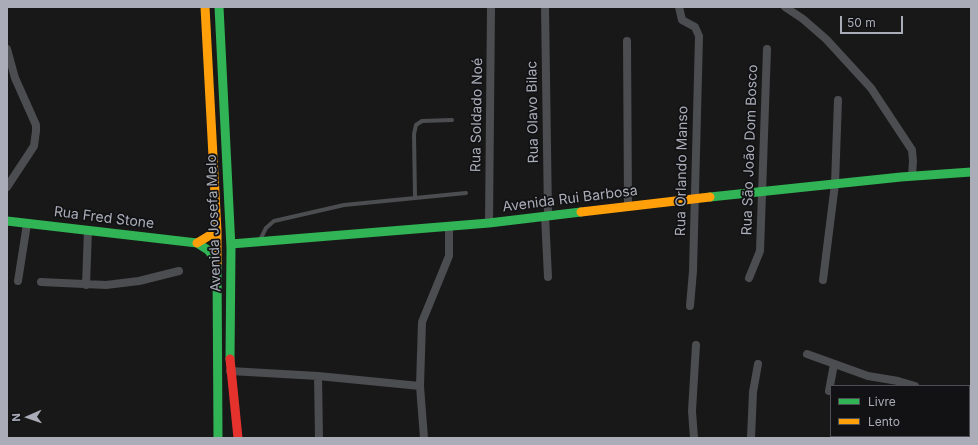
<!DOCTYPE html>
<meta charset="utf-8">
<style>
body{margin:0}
#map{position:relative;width:978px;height:445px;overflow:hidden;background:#181818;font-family:Inter,sans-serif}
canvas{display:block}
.frame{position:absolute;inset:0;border:8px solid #aaadb8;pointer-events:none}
.legend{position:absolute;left:830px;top:385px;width:140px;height:52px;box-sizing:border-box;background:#121214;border:1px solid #4f5056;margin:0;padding:5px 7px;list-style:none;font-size:12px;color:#aaadb8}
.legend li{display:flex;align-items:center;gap:8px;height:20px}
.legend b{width:20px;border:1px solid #4f5056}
.north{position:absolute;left:8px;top:397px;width:40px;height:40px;-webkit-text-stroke:3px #121214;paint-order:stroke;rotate:268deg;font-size:11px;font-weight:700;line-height:16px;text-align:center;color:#aaadb8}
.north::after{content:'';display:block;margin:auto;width:14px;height:18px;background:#aaadb8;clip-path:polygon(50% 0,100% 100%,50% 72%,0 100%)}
.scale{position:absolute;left:840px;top:16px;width:63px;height:18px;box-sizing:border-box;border:2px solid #aaadb8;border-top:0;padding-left:5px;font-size:12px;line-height:14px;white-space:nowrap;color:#aaadb8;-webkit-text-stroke:3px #121214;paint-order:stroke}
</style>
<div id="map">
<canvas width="978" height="445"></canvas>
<div class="frame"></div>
<ul class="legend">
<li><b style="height:5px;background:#30b455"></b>Livre</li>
<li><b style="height:5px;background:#ff9f0a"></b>Lento</li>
</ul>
<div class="north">N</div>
<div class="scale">50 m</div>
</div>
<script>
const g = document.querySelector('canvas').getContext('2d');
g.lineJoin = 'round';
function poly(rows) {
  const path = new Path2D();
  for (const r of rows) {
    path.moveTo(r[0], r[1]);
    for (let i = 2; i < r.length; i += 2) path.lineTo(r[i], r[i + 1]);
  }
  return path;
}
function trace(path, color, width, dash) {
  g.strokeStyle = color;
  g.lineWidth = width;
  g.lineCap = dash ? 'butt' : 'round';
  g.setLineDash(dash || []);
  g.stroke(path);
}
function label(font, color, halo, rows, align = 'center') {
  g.font = font + ' Inter,sans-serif';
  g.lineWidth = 3.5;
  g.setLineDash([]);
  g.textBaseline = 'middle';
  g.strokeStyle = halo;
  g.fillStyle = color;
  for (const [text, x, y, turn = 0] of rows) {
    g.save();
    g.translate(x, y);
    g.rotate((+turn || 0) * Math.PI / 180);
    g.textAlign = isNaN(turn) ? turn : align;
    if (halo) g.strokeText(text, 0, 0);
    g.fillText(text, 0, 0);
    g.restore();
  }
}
trace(poly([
 [415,197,414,134,416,125,422,121,452,120],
 [260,240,266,228,274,221,344,205,466,193]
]), '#4c4d50', 4);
trace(poly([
 [545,7,548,216],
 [679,7,682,20,695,27,699,36,693,271,690,306],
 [785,7,803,19,826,39,871,88,912,150,913,161,912,176],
 [627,41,628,206],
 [7,49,15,78,36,125,36,131,34,146,7,187],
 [545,216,548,277],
 [489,223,491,7],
 [749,278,760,251,767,49],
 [823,280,835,184,838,100],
 [18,281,27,224],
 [41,282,106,285,139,281,179,271],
 [86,285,88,230],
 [807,354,868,376,898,381,915,386],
 [230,371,318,376,420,386],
 [318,376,319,438],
 [829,391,834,364],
 [969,413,971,415],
 [424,438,420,386,422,322,449,256,449,226],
 [694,438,692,411,696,345],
 [751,438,753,392,758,364]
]), '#4c4d50', 8);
trace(poly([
 [219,7,231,248,230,359],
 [710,197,901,177,971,172],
 [7,221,197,243,208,250,217,261],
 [231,244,489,223,581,212],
 [217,264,218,438]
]), '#30b455', 9);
trace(poly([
 [205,7,217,231,217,264],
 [581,212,710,197],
 [197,243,217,231]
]), '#ff9f0a', 9);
trace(poly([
 [230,359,238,438]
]), '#e5322d', 9);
label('14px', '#aaadb8', '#121214', [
 ["Rua Olavo Bilac",533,112,-91],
 ["Rua Soldado Noé",477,115,-89],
 ["Rua São João Dom Bosco",750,150,-88],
 ["Rua Orlando Manso",682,171,-89],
 ["Avenida Rui Barbosa",570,199,-7],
 ["Rua Fred Stone",104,218,7],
 ["Avenida Josefa Melo",214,223,-92]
]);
</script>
